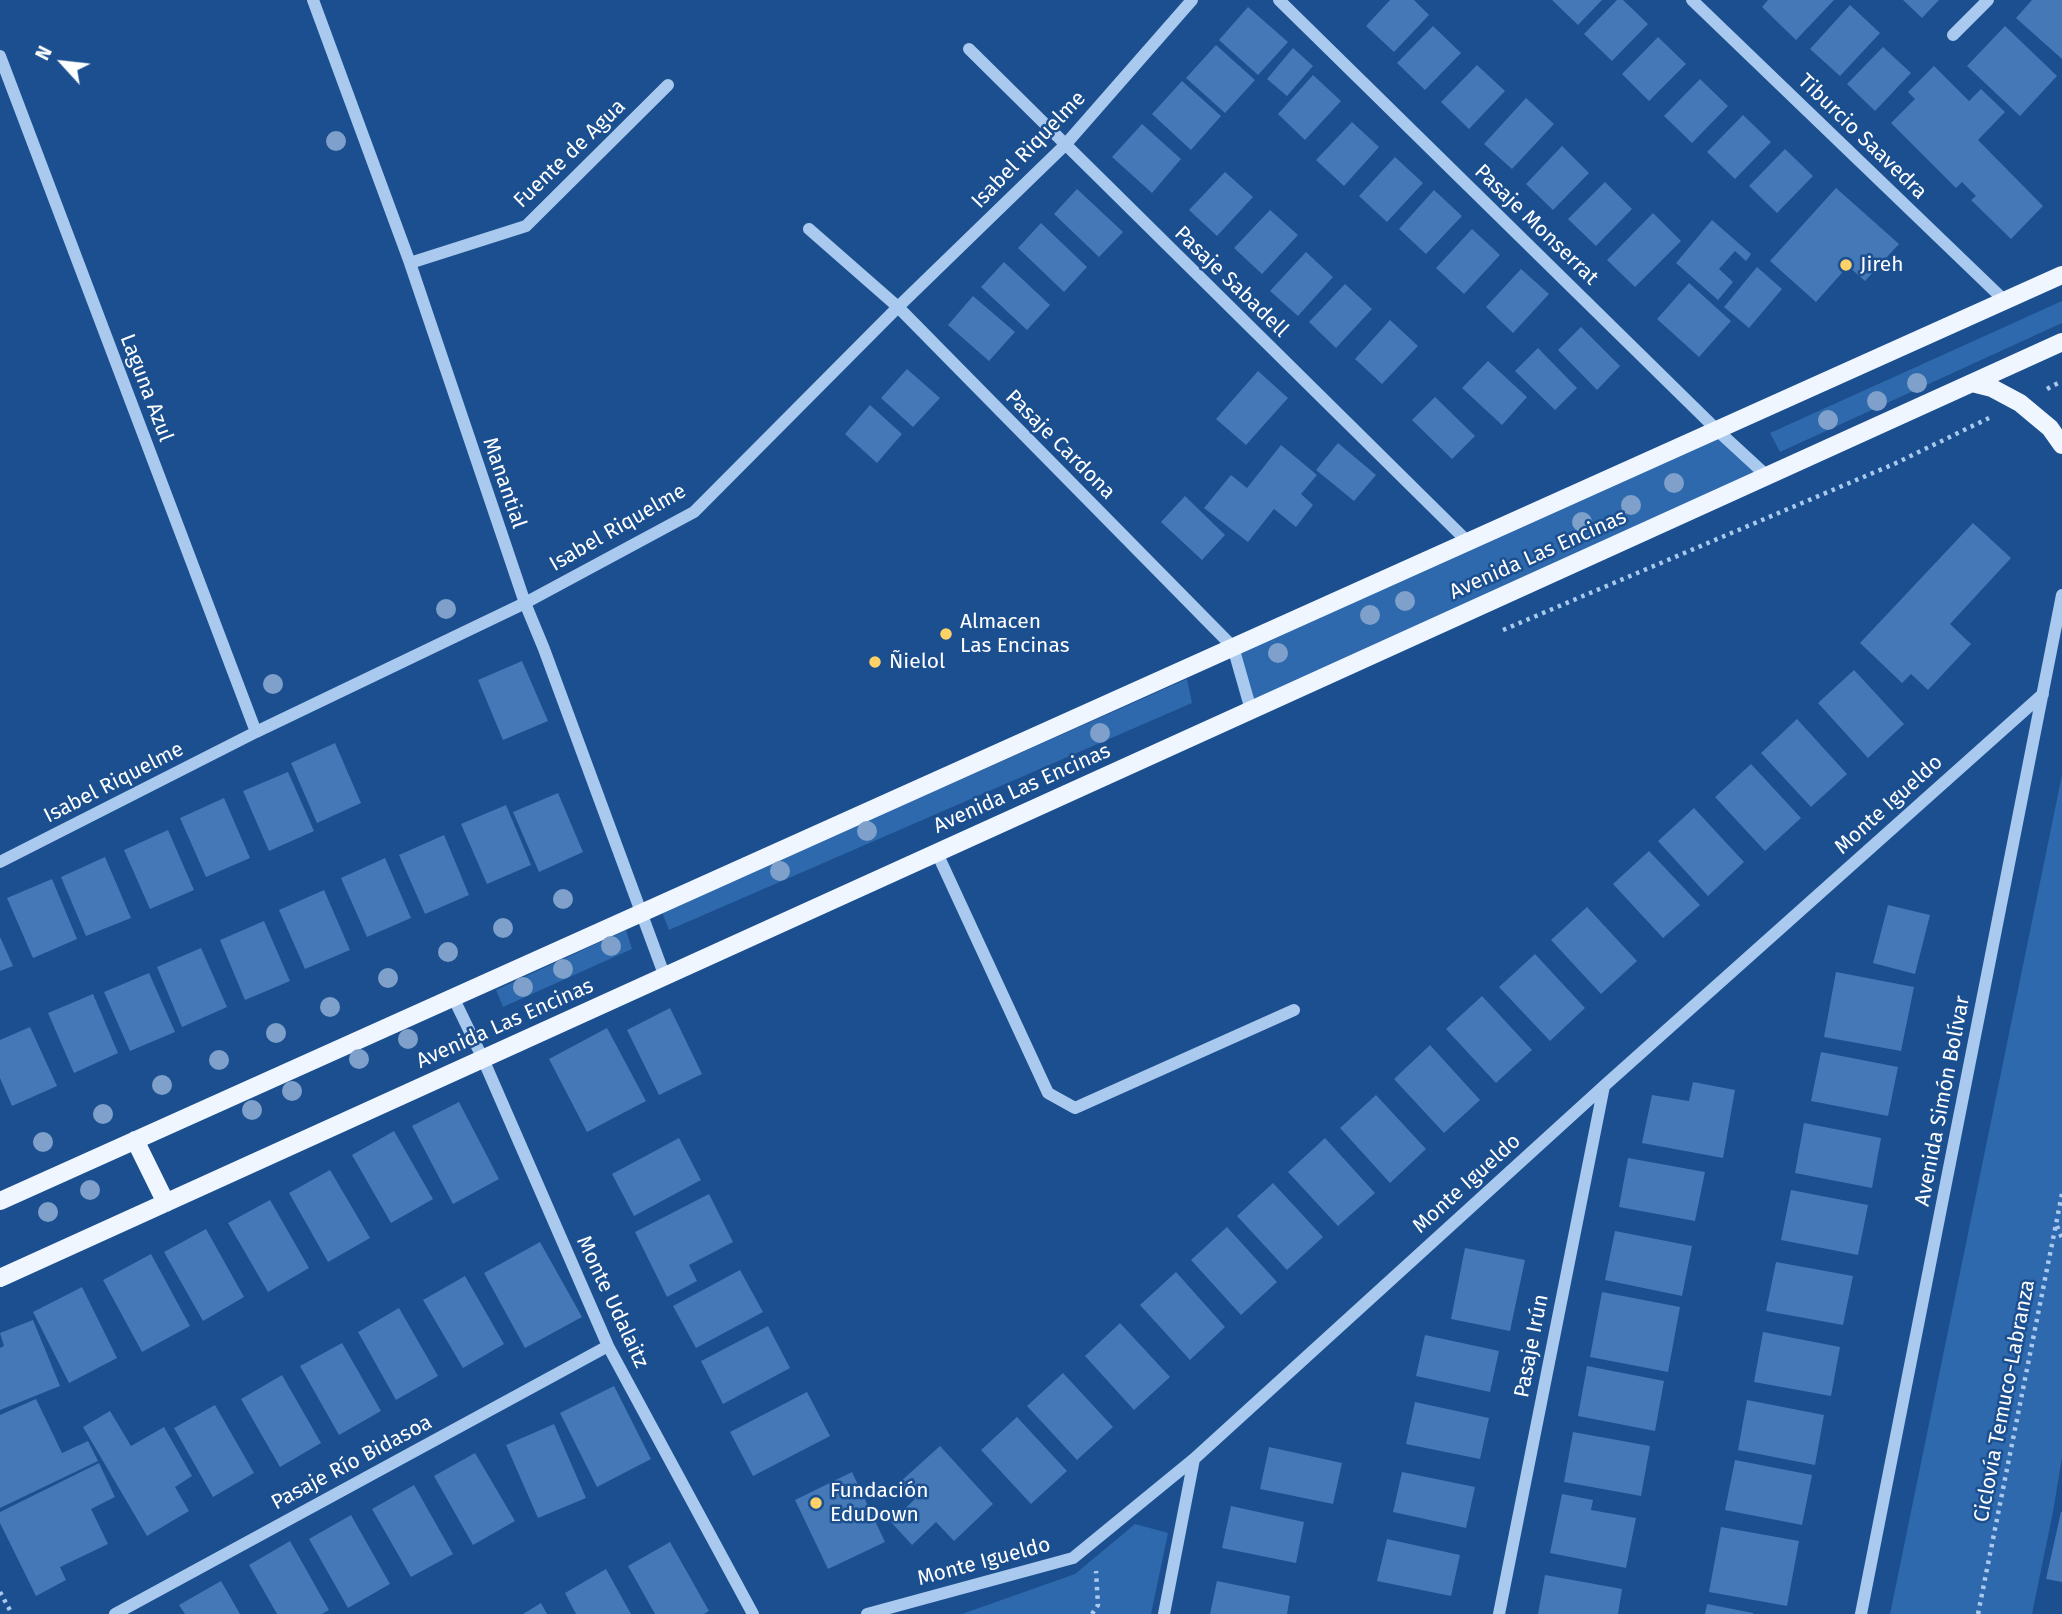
<!DOCTYPE html>
<meta charset="utf-8">
<style>
body{margin:0}
#map{position:relative;width:2062px;height:1614px;overflow:hidden;background:#1b4f8f;font-family:"Fira Sans",sans-serif}
canvas{display:block}
.north{position:absolute;left:28px;top:28px;width:70px;height:70px;-webkit-text-stroke:5px #1b4f8f;paint-order:stroke;rotate:297deg;font-size:19px;font-weight:700;line-height:28px;text-align:center;color:#fff}
.north::after{content:'';display:block;margin:auto;width:24px;height:32px;background:#fff;clip-path:polygon(50% 0,100% 100%,50% 72%,0 100%)}
</style>
<div id="map">
<canvas width="2062" height="1614"></canvas>
<div class="north">N</div>
</div>
<script>
const g = document.querySelector('canvas').getContext('2d');
g.lineJoin = 'round';
function fill(path, color) {
  g.fillStyle = color;
  g.fill(path, 'evenodd');
}
function poly(rows) {
  const path = new Path2D();
  for (const r of rows) {
    path.moveTo(r[0], r[1]);
    for (let i = 2; i < r.length; i += 2) path.lineTo(r[i], r[i + 1]);
  }
  return path;
}
function trace(path, color, width, dash) {
  g.strokeStyle = color;
  g.lineWidth = width;
  g.lineCap = dash ? 'butt' : 'round';
  g.setLineDash(dash || []);
  g.stroke(path);
}
function label(font, color, halo, rows, align = 'center') {
  g.font = font + ' "Fira Sans",sans-serif';
  g.lineWidth = 5;
  g.setLineDash([]);
  g.textBaseline = 'middle';
  g.strokeStyle = halo;
  g.fillStyle = color;
  for (const [text, x, y, turn = 0] of rows) {
    g.save();
    g.translate(x, y);
    g.rotate((+turn || 0) * Math.PI / 180);
    g.textAlign = isNaN(turn) ? turn : align;
    if (halo) g.strokeText(text, 0, 0);
    g.fillText(text, 0, 0);
    g.restore();
  }
}
fill(poly([
 [2062,301,2062,323,1780,452,1770,433],
 [1717,430,1767,476,1251,710,1233,647],
 [1187,679,1192,703,669,930,662,912],
 [2062,775,2062,1457,2053,1512,2032,1614,1890,1614],
 [626,930,632,949,503,1007,496,990],
 [1135,1524,1168,1533,1151,1614,962,1614,1075,1574]
]), '#2e69ad');
fill(poly([
 [1390,0,1414,0,1429,15,1394,52,1366,26],
 [1552,0,1602,0,1578,25],
 [1617,0,1623,0,1648,24,1612,61,1584,34],
 [1768,0,1834,0,1796,40,1762,7],
 [1903,0,1939,0,1922,18],
 [2032,0,2062,0,2062,59,2016,18],
 [1850,5,1880,33,1840,76,1810,49],
 [1248,7,1288,42,1258,75,1219,40],
 [1433,26,1461,53,1425,90,1397,63],
 [2005,26,2057,76,2020,116,1967,66],
 [1658,37,1686,64,1649,101,1622,74],
 [1216,45,1255,80,1225,113,1186,78],
 [1883,47,1911,73,1875,111,1847,84],
 [1293,48,1313,66,1287,96,1267,79],
 [1477,65,1505,91,1469,129,1441,102],
 [1934,66,1969,101,1981,89,2005,112,1978,140,2043,206,2011,239,1971,200,1976,196,1962,182,1956,188,1891,123,1915,99,1908,92],
 [1313,75,1341,101,1305,140,1278,114],
 [1700,79,1728,106,1692,143,1664,116],
 [1182,81,1221,116,1191,150,1152,114],
 [1526,98,1554,124,1512,169,1484,144],
 [1743,115,1771,142,1735,179,1707,152],
 [1352,122,1379,147,1344,186,1316,160],
 [1142,124,1181,159,1152,193,1112,157],
 [1562,146,1589,173,1553,210,1526,184],
 [1785,149,1813,176,1777,213,1749,186],
 [1395,157,1423,183,1387,222,1359,196],
 [1225,172,1253,197,1217,236,1189,210],
 [1605,182,1632,209,1596,246,1568,219],
 [1836,188,1899,244,1865,281,1848,266,1816,302,1770,261],
 [1077,189,1123,232,1099,257,1054,214],
 [1434,190,1462,216,1426,254,1399,229],
 [1270,210,1298,235,1262,274,1234,248],
 [1653,213,1681,241,1635,287,1607,260],
 [1712,220,1751,254,1746,261,1735,251,1719,269,1733,282,1718,300,1676,263],
 [1041,223,1087,267,1064,292,1018,248],
 [1472,229,1500,255,1464,294,1436,268],
 [1306,252,1333,277,1298,316,1270,291],
 [1004,262,1050,305,1027,330,981,287],
 [1757,267,1782,289,1749,328,1724,307],
 [1521,269,1549,294,1513,333,1486,307],
 [1689,283,1731,321,1699,357,1657,319],
 [1345,284,1372,309,1336,348,1309,322],
 [973,296,1015,332,989,361,948,325],
 [1390,320,1418,346,1382,384,1355,359],
 [1581,327,1620,366,1597,390,1558,350],
 [1538,348,1577,388,1555,410,1515,371],
 [1488,361,1527,397,1502,425,1462,388],
 [907,369,940,398,913,427,881,398],
 [1258,371,1288,398,1246,445,1216,419],
 [1435,397,1475,436,1452,459,1412,420],
 [870,405,902,434,877,463,845,434],
 [1338,443,1376,475,1354,501,1316,470],
 [1281,445,1317,475,1301,494,1313,505,1296,527,1274,509,1248,542,1204,508,1231,475,1247,488],
 [1185,496,1225,535,1202,560,1161,522],
 [1973,523,2011,558,1950,624,1971,644,1928,690,1911,674,1902,683,1860,643],
 [522,661,548,721,503,740,478,680],
 [1854,670,1904,724,1868,758,1818,703],
 [1797,719,1847,774,1811,807,1761,753],
 [335,743,361,803,317,823,291,763],
 [1751,764,1801,818,1765,851,1715,797],
 [288,772,314,831,269,851,243,791],
 [558,793,583,852,539,872,513,812],
 [224,798,250,858,206,877,180,818],
 [506,805,531,865,487,884,461,824],
 [1694,808,1744,862,1708,896,1658,841],
 [168,830,194,890,150,909,124,850],
 [444,835,469,895,425,914,399,855],
 [1649,851,1700,905,1663,938,1613,884],
 [105,857,131,918,86,936,61,877],
 [385,858,411,918,367,937,341,878],
 [52,879,77,939,33,958,7,898],
 [324,890,350,950,305,969,279,910],
 [1888,905,1930,915,1915,974,1873,963],
 [1587,907,1637,961,1601,994,1551,940],
 [264,921,290,981,245,1000,220,940],
 [0,937,13,966,0,971],
 [201,948,227,1007,182,1027,157,967],
 [1535,954,1585,1008,1550,1041,1499,987],
 [1836,972,1914,987,1901,1051,1824,1037],
 [149,973,175,1032,130,1051,104,992],
 [93,994,118,1053,74,1073,48,1013],
 [1482,996,1532,1050,1496,1083,1446,1029],
 [670,1008,702,1074,659,1095,627,1030],
 [30,1027,57,1086,12,1106,0,1078,0,1040],
 [607,1028,646,1101,587,1132,549,1059],
 [1430,1045,1480,1100,1444,1133,1394,1079],
 [1821,1052,1898,1067,1888,1116,1811,1101],
 [1693,1082,1735,1090,1723,1158,1642,1143,1652,1095,1689,1101],
 [1376,1095,1426,1149,1390,1183,1340,1128],
 [459,1102,499,1179,453,1204,412,1126],
 [1804,1123,1881,1138,1872,1188,1795,1173],
 [394,1131,433,1199,391,1223,352,1155],
 [679,1138,701,1180,634,1216,612,1174],
 [1325,1138,1375,1193,1338,1226,1288,1172],
 [1628,1158,1705,1172,1695,1221,1619,1207],
 [330,1170,370,1238,328,1262,289,1193],
 [1273,1183,1323,1237,1287,1270,1237,1216],
 [1791,1190,1868,1205,1858,1255,1781,1240],
 [709,1194,733,1242,689,1265,697,1281,667,1297,635,1232],
 [270,1200,309,1268,268,1292,228,1223],
 [1227,1227,1277,1282,1241,1315,1191,1260],
 [206,1229,244,1297,203,1321,164,1252],
 [1615,1231,1692,1246,1682,1296,1605,1280],
 [540,1242,582,1317,525,1348,484,1273],
 [1465,1248,1525,1260,1510,1331,1451,1319],
 [151,1254,190,1326,142,1352,103,1280],
 [1776,1262,1853,1276,1843,1325,1766,1311],
 [740,1270,763,1312,696,1348,673,1306],
 [1176,1272,1225,1327,1190,1360,1140,1305],
 [465,1276,504,1344,463,1368,423,1300],
 [82,1287,117,1358,69,1383,33,1312],
 [1602,1292,1680,1307,1668,1372,1590,1357],
 [399,1308,438,1376,396,1400,358,1332],
 [33,1320,60,1386,0,1410,0,1348,4,1346,0,1333],
 [1120,1323,1170,1377,1134,1410,1085,1356],
 [768,1326,790,1368,723,1404,701,1361],
 [1763,1332,1840,1347,1831,1396,1754,1382],
 [1425,1335,1499,1351,1490,1392,1416,1376],
 [342,1343,381,1411,339,1435,300,1366],
 [1587,1366,1664,1381,1655,1431,1578,1416],
 [1063,1373,1113,1427,1077,1460,1027,1406],
 [282,1375,321,1443,280,1467,241,1399],
 [614,1386,651,1459,597,1487,560,1413],
 [807,1392,830,1436,753,1476,730,1432],
 [36,1399,62,1453,88,1441,98,1461,0,1508,0,1415],
 [1747,1400,1824,1415,1815,1465,1738,1450],
 [1415,1402,1489,1418,1480,1459,1406,1444],
 [215,1405,254,1473,213,1497,174,1428],
 [110,1411,131,1446,164,1427,192,1476,175,1487,189,1511,147,1536,83,1427],
 [1017,1417,1067,1471,1031,1504,981,1450],
 [554,1424,586,1498,538,1518,506,1445],
 [1573,1432,1650,1446,1641,1496,1564,1482],
 [940,1446,993,1504,954,1541,936,1522,912,1545,891,1522,915,1499,900,1482],
 [1269,1447,1342,1463,1333,1504,1260,1489],
 [475,1453,515,1521,473,1545,434,1476],
 [1735,1460,1812,1475,1802,1525,1725,1510],
 [99,1463,115,1497,91,1509,108,1544,60,1567,66,1580,36,1596,0,1523,0,1512],
 [852,1472,885,1542,828,1569,795,1500],
 [1402,1472,1475,1487,1466,1528,1393,1512],
 [414,1485,453,1554,411,1577,372,1509],
 [1562,1494,1593,1500,1591,1510,1636,1518,1626,1568,1550,1553],
 [1231,1506,1304,1522,1296,1563,1222,1548],
 [2061,1512,2062,1512,2062,1582,2046,1579],
 [351,1515,390,1584,348,1608,309,1539],
 [1721,1527,1799,1541,1787,1606,1709,1592],
 [1387,1539,1460,1555,1451,1596,1377,1581],
 [290,1541,329,1610,322,1614,277,1614,249,1565],
 [670,1542,709,1611,704,1614,655,1614,628,1566],
 [606,1569,631,1614,576,1614,565,1593],
 [1545,1575,1622,1589,1618,1614,1538,1614],
 [221,1581,240,1614,185,1614,179,1605],
 [1217,1581,1290,1596,1287,1614,1210,1614],
 [541,1603,547,1614,523,1614],
 [1707,1604,1753,1613,1753,1614,1705,1614]
]), '#4478b7');
trace(poly([
 [2047,389,2062,381],
 [1503,630,1894,464,1989,418],
 [2057,1226,2062,1238],
 [0,1592,12,1614],
 [1092,1614,1098,1605,1096,1571],
 [1978,1614,2062,1194]
]), '#a9c9ee', 4.5, [3.5, 5]);
trace(poly([
 [313,0,410,263,525,603,544,649,665,977],
 [1279,0,1717,430,1767,476],
 [1692,0,2005,301],
 [1953,35,1988,0],
 [969,49,1468,542],
 [0,56,256,732],
 [809,229,898,307,1233,647,1251,710],
 [410,263,526,226,668,85],
 [937,853,1048,1093,1075,1108,1294,1010],
 [0,862,256,732,525,603,694,512,898,307,1065,145,1192,0],
 [453,997,483,1059,608,1346,753,1614],
 [115,1614,608,1346],
 [867,1614,1073,1558,1194,1459,1604,1086,2043,694],
 [1164,1614,1194,1459],
 [1499,1614,1604,1086],
 [1861,1614,2062,595]
]), '#a9c9ee', 12);
trace(poly([
 [1972,383,1992,388,2020,403,2050,428,2062,445],
 [135,1140,166,1203],
 [0,1201,2062,275],
 [0,1278,2062,342]
]), '#f0f6ff', 18);
g.fillStyle = '#7ea0ca';
for (const [x, y] of [
 [336,141],
 [1917,383],
 [1877,401],
 [1828,420],
 [1674,483],
 [1631,505],
 [1582,522],
 [1405,601],
 [446,609],
 [1370,615],
 [1278,653],
 [273,684],
 [1100,733],
 [867,831],
 [780,871],
 [563,899],
 [503,928],
 [611,946],
 [448,952],
 [563,969],
 [388,978],
 [523,987],
 [330,1007],
 [276,1033],
 [408,1039],
 [359,1059],
 [219,1060],
 [162,1085],
 [292,1091],
 [252,1110],
 [103,1114],
 [43,1142],
 [90,1190],
 [48,1212]
]) {
  g.beginPath();
  g.arc(x, y, 10, 0, 2 * Math.PI);
  g.fill();
}
for (const [x, y, r, color] of [
 [1846,265,7,"#ffd166"],
 [946,634,7,"#ffd166"],
 [875,662,7,"#ffd166"],
 [816,1503,7,"#ffd166"]
]) {
  const dot = new Path2D();
  dot.arc(x, y, r, 0, 2 * Math.PI);
  g.fillStyle = color;
  g.fill(dot);
  trace(dot, '#1b4f8f', 2.5);
}
label('21px', '#fff', '#1b4f8f', [
 ["Tiburcio Saavedra",1862,137,44],
 ["Isabel Riquelme",1029,150,-46],
 ["Fuente de Agua",570,154,-44],
 ["Pasaje Monserrat",1536,225,44],
 ["Pasaje Sabadell",1231,282,44],
 ["Laguna Azul",146,388,69],
 ["Pasaje Cardona",1060,445,45],
 ["Manantial",504,483,71],
 ["Isabel Riquelme",618,528,-30],
 ["Avenida Las Encinas",1538,555,-24],
 ["Isabel Riquelme",114,783,-27],
 ["Avenida Las Encinas",1022,789,-24],
 ["Monte Igueldo",1889,805,-42],
 ["Avenida Las Encinas",505,1024,-24],
 ["Avenida Simón Bolívar",1943,1101,-79],
 ["Monte Igueldo",1467,1184,-42],
 ["Monte Udalaitz",612,1302,65],
 ["Pasaje Irún",1532,1346,-79],
 ["Ciclovía Temuco-Labranza",2005,1401,-79],
 ["Pasaje Río Bidasoa",352,1463,-28],
 ["Monte Igueldo",984,1562,-15]
]);
label('21px', '#fff', '#1b4f8f', [
 ["Jireh",1860,265],
 ["Almacen",960,622],
 ["Las Encinas",960,646],
 ["Ñielol",889,662],
 ["Fundación",830,1491],
 ["EduDown",830,1515]
], 'left');
</script>
